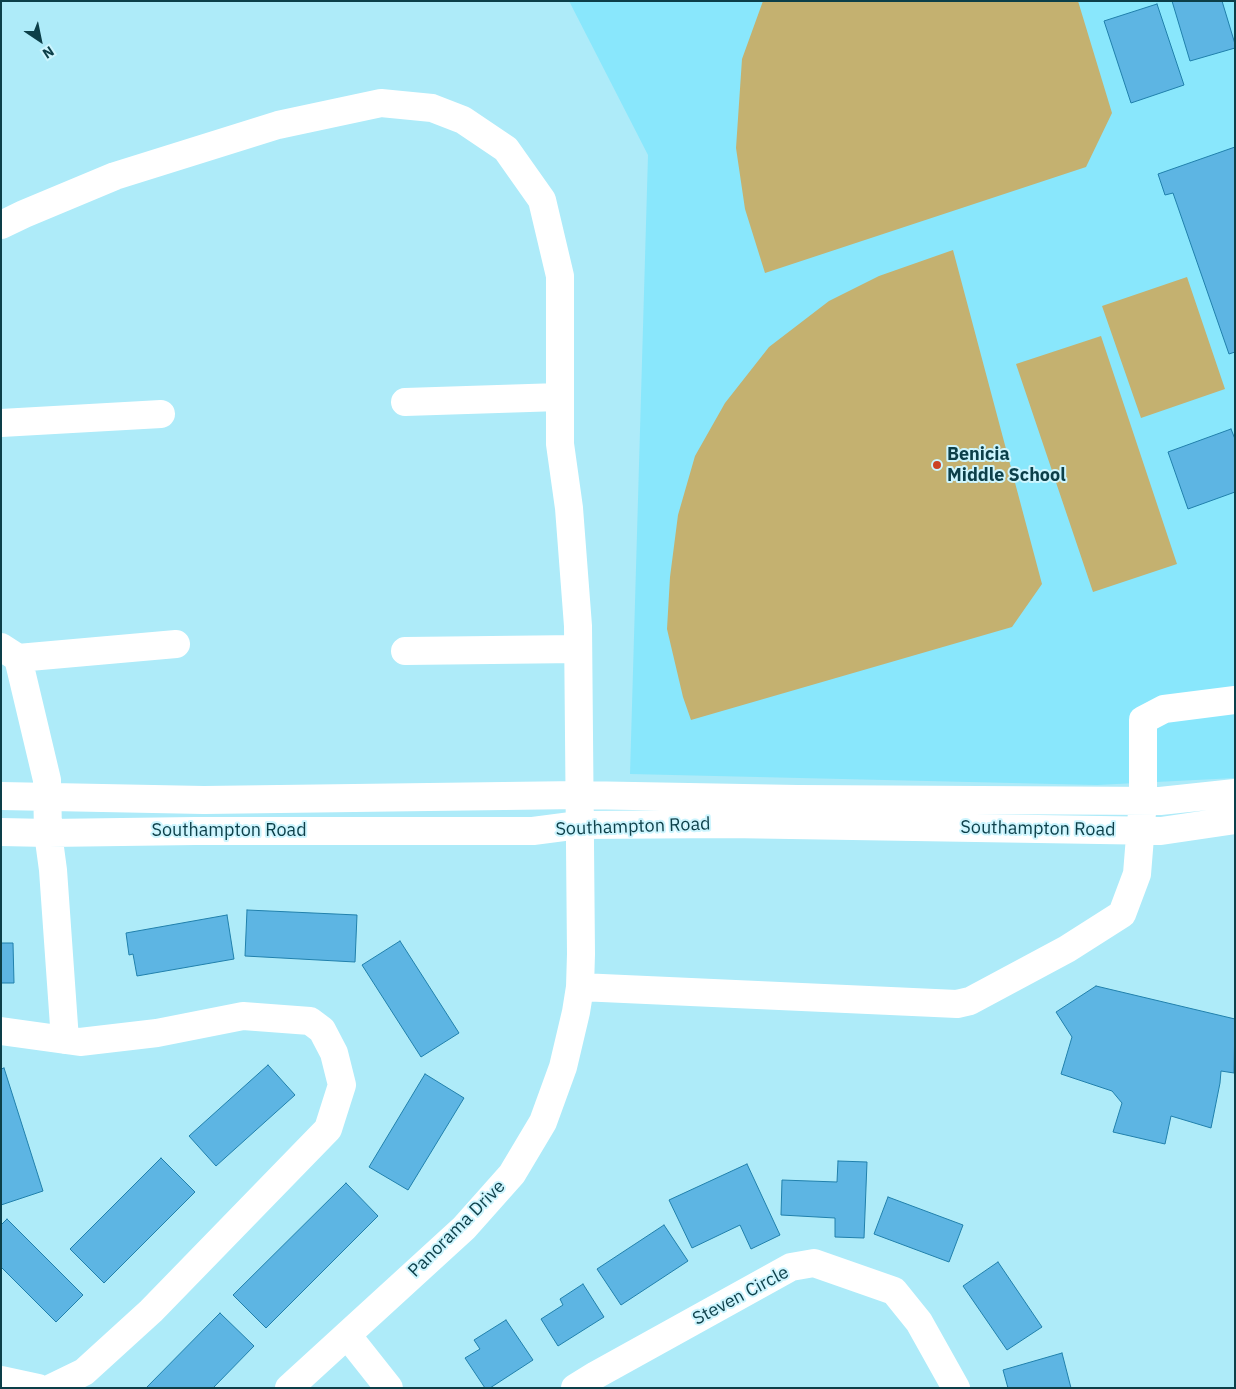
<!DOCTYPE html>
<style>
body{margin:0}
#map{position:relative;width:1236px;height:1389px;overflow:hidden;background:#aeebf9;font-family:"IBM Plex Sans",sans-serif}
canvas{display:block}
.frame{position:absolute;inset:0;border:2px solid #0c3f49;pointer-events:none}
.north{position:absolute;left:15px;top:15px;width:50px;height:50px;-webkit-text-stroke:4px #cdf5fe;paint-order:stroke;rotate:146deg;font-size:14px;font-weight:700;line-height:20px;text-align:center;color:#0c3f49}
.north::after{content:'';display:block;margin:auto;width:18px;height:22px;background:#0c3f49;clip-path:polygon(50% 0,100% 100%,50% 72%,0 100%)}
</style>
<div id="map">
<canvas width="1236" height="1389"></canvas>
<div class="frame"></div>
<div class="north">N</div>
</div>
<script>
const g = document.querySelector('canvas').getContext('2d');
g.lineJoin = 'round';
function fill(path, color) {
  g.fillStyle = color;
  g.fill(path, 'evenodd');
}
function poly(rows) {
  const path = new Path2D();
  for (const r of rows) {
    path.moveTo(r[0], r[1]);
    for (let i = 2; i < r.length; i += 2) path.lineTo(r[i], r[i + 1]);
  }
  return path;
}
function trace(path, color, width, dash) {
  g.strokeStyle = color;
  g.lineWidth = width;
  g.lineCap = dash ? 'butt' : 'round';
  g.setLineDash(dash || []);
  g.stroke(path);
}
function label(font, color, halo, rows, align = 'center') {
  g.font = font + ' "IBM Plex Sans",sans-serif';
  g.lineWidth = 4;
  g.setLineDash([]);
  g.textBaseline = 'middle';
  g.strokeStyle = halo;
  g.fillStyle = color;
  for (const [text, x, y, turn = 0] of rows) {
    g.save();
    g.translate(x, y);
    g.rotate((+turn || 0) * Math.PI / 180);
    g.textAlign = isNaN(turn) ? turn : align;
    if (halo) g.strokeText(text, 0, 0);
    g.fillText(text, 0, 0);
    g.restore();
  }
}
fill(poly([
 [569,1,1235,1,1235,778,1097,785,630,774,648,155]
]), '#89e7fc');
fill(poly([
 [763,1,1078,1,1112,113,1086,167,765,273,745,209,736,148,742,59],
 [953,250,1042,584,1012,627,691,720,683,697,667,629,670,577,678,515,695,456,725,403,769,347,829,301,879,276],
 [1187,277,1225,389,1141,418,1102,306],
 [1101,336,1177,564,1093,592,1016,364]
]), '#c4b170');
const building = poly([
 [1172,1,1222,1,1235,44,1235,48,1190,61,1172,1],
 [1157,4,1184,85,1131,103,1104,21,1157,4],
 [1235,147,1235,352,1229,354,1173,193,1165,195,1158,174,1235,147],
 [1231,429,1235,439,1235,492,1188,509,1168,452,1231,429],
 [247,910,357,915,355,962,245,956,247,910],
 [227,915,234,959,137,976,133,954,129,955,126,933,227,915],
 [400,941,459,1033,421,1057,362,965,400,941],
 [1,943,13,943,14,983,1,983,1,943],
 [1096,986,1235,1019,1234,1073,1221,1071,1220,1083,1211,1128,1171,1116,1165,1144,1113,1132,1122,1103,1112,1091,1061,1074,1072,1037,1056,1012,1096,986],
 [268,1065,295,1095,216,1166,189,1136,268,1065],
 [4,1068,43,1191,1,1205,1,1069,4,1068],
 [425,1074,464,1098,408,1190,369,1167,425,1074],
 [161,1158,195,1192,104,1283,70,1249,161,1158],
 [838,1161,867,1162,864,1238,835,1237,835,1218,781,1215,782,1180,837,1182,838,1161],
 [747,1164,780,1235,751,1249,740,1225,692,1248,669,1200,747,1164],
 [346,1183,378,1216,266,1328,233,1295,346,1183],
 [888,1197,963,1225,949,1262,874,1234,888,1197],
 [7,1219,83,1295,56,1322,1,1267,1,1225,7,1219],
 [664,1225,688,1261,621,1305,597,1269,664,1225],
 [998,1262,1042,1327,1007,1350,963,1286,998,1262],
 [583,1284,604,1317,558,1346,541,1319,563,1305,560,1299,583,1284],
 [220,1313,254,1346,213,1388,146,1388,220,1313],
 [506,1320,533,1360,490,1388,485,1388,465,1358,480,1349,474,1340,506,1320],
 [1062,1353,1071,1388,1008,1388,1003,1370,1062,1353]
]);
fill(building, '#5db5e3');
trace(building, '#2080ac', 1);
trace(poly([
 [1,225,24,214,115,176,278,125,381,103,432,108,463,120,506,149,542,200,560,276,560,444,569,508,578,626,581,954,580,987,576,1012,563,1067,543,1122,512,1174,464,1228,289,1388],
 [405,402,560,397],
 [1,423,161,414],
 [1,647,18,658,47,780,48,833,53,870,65,1040],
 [405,651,578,649],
 [18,658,176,644],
 [1,796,204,800,579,795,798,799,1160,801,1235,793],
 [1,832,48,833,196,831,533,831,579,825,729,824,1161,831,1235,820],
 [580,987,957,1004,970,1001,1067,949,1122,914,1137,874,1143,800,1143,720,1164,709,1235,700],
 [1,1031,80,1042,157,1033,243,1016,310,1021,322,1030,334,1053,342,1085,328,1129,151,1311,84,1372,51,1388],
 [347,1335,389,1388],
 [1,1380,38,1388],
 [575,1388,596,1375,791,1267,814,1263,894,1291,919,1322,956,1388]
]), '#fff', 28);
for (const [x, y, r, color] of [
 [937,465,5,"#cc4224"]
]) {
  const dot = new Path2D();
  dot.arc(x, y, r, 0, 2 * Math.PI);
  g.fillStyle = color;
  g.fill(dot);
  trace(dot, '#cdf5fe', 2);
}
label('bold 18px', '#0c3f49', '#cdf5fe', [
 ["Benicia",947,455],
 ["Middle School",947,476]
], 'left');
label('18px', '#0c3f49', '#cdf5fe', [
 ["Southampton Road",633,827,-2],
 ["Southampton Road",1038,829,1],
 ["Southampton Road",229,831],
 ["Panorama Drive",457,1229,-45],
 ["Steven Circle",741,1296,-28]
]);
</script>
